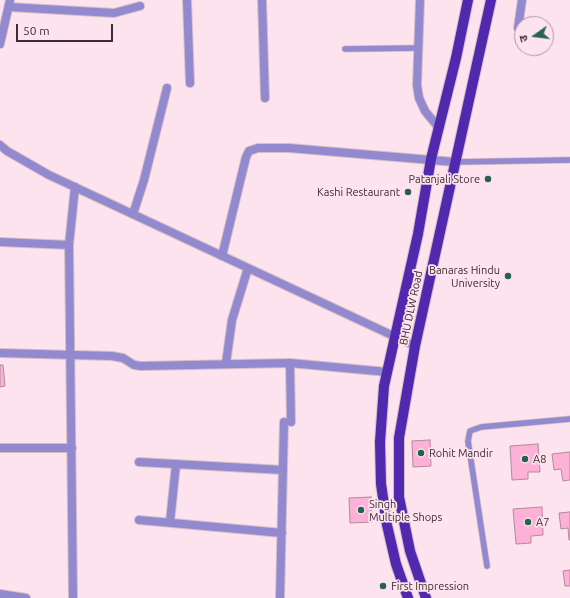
<!DOCTYPE html>
<meta charset="utf-8">
<style>
body{margin:0}
#map{position:relative;width:570px;height:598px;overflow:hidden;background:#fce3ee;font-family:Ubuntu,"Noto Sans Devanagari",sans-serif}
canvas{display:block}
.north{position:absolute;left:514px;top:16px;width:40px;height:40px;box-sizing:border-box;background:#fce3ee;border:1px solid #af9aa4;border-radius:50%;rotate:256deg;font-size:11px;font-weight:700;line-height:16px;text-align:center;color:#3c2c34}
.north::after{content:'';display:block;margin:auto;width:14px;height:18px;background:#25634f;clip-path:polygon(50% 0,100% 100%,50% 72%,0 100%)}
.scale{position:absolute;left:16px;top:24px;width:97px;height:18px;box-sizing:border-box;border:2px solid #3c2c34;border-top:0;padding-left:5px;font-size:12px;line-height:14px;white-space:nowrap;color:#3c2c34;-webkit-text-stroke:3px #fce3ee;paint-order:stroke}
</style>
<div id="map">
<canvas width="570" height="598"></canvas>
<div class="north">उ</div>
<div class="scale">50 m</div>
</div>
<script>
const g = document.querySelector('canvas').getContext('2d');
g.lineJoin = 'round';
function fill(path, color) {
  g.fillStyle = color;
  g.fill(path, 'evenodd');
}
function poly(rows) {
  const path = new Path2D();
  for (const r of rows) {
    path.moveTo(r[0], r[1]);
    for (let i = 2; i < r.length; i += 2) path.lineTo(r[i], r[i + 1]);
  }
  return path;
}
function trace(path, color, width, dash) {
  g.strokeStyle = color;
  g.lineWidth = width;
  g.lineCap = dash ? 'butt' : 'round';
  g.setLineDash(dash || []);
  g.stroke(path);
}
function label(font, color, halo, rows, align = 'center') {
  g.font = font + ' Ubuntu,sans-serif';
  g.lineWidth = 3.5;
  g.setLineDash([]);
  g.textBaseline = 'middle';
  g.strokeStyle = halo;
  g.fillStyle = color;
  for (const [text, x, y, turn = 0] of rows) {
    g.save();
    g.translate(x, y);
    g.rotate((+turn || 0) * Math.PI / 180);
    g.textAlign = isNaN(turn) ? turn : align;
    if (halo) g.strokeText(text, 0, 0);
    g.fillText(text, 0, 0);
    g.restore();
  }
}
const building = poly([
 [0,365,3,365,5,386,0,387,0,365],
 [430,440,431,466,413,467,412,441,430,440],
 [538,444,540,472,528,472,528,479,512,480,510,446,538,444],
 [570,452,570,480,563,481,561,469,554,470,552,454,570,452],
 [371,497,372,522,350,523,349,498,371,497],
 [542,507,543,535,531,536,531,543,516,544,513,509,542,507],
 [570,512,570,540,569,540,568,528,561,529,559,513,570,512],
 [570,570,570,586,565,586,563,571,570,570]
]);
fill(building, '#feb1d6');
trace(building, '#b18a9c', 1);
const lane = poly([
 [345,49,418,48],
 [455,162,570,160],
 [487,566,468,441,470,431,481,427,570,419]
]);
const street = poly([
 [187,0,190,83],
 [262,0,265,98],
 [420,0,417,85,419,98,425,111,439,128],
 [9,7,114,13,140,6],
 [518,28,522,0],
 [0,44,10,0],
 [0,145,7,151,49,175,415,346],
 [133,214,144,180,167,88],
 [0,242,69,245],
 [222,256,246,157,249,151,258,148,289,148,455,162],
 [0,353,112,356,123,358,134,365,141,366,290,363,387,372],
 [226,363,232,320,248,268],
 [290,363,291,422],
 [0,448,72,448],
 [139,462,283,470],
 [139,520,282,533],
 [170,522,176,464],
 [0,594,26,598],
 [73,598,69,245,75,187],
 [280,598,284,422]
]);
const primary = poly([
 [408,598,396,564,387,525,381,484,380,442,384,386,418,234,431,159,456,58,468,0],
 [426,598,410,551,399,497,399,438,415,346,491,0]
]);
trace(lane, '#d6bec9', 7);
trace(street, '#d6bec9', 10);
trace(primary, '#d6bec9', 12);
trace(lane, '#9289cf', 5.5);
trace(street, '#9289cf', 8);
trace(primary, '#5129ae', 10);
for (const [x, y, r, color] of [
 [488,179,4,"#25634f"],
 [408,192,4,"#25634f"],
 [508,276,4,"#25634f"],
 [421,453,4,"#25634f"],
 [525,459,4,"#25634f"],
 [361,510,4,"#25634f"],
 [528,522,4,"#25634f"],
 [383,586,4,"#25634f"]
]) {
  const dot = new Path2D();
  dot.arc(x, y, r, 0, 2 * Math.PI);
  g.fillStyle = color;
  g.fill(dot);
  trace(dot, '#fce3ee', 1.5);
}
label('11px', '#3c2c34', '#fce3ee', [
 ["Patanjali Store",480,179,"right"],
 ["Kashi Restaurant",400,192,"right"],
 ["Banaras Hindu",500,270,"right"],
 ["University",500,283,"right"],
 ["Rohit Mandir",429,453],
 ["A8",533,459],
 ["Singh",369,504],
 ["Multiple Shops",369,517],
 ["A7",536,522],
 ["First Impression",391,586]
], 'left');
label('11px', '#3c2c34', '#fce3ee', [
 ["BHU DLW Road",411,308,-78]
]);
</script>
